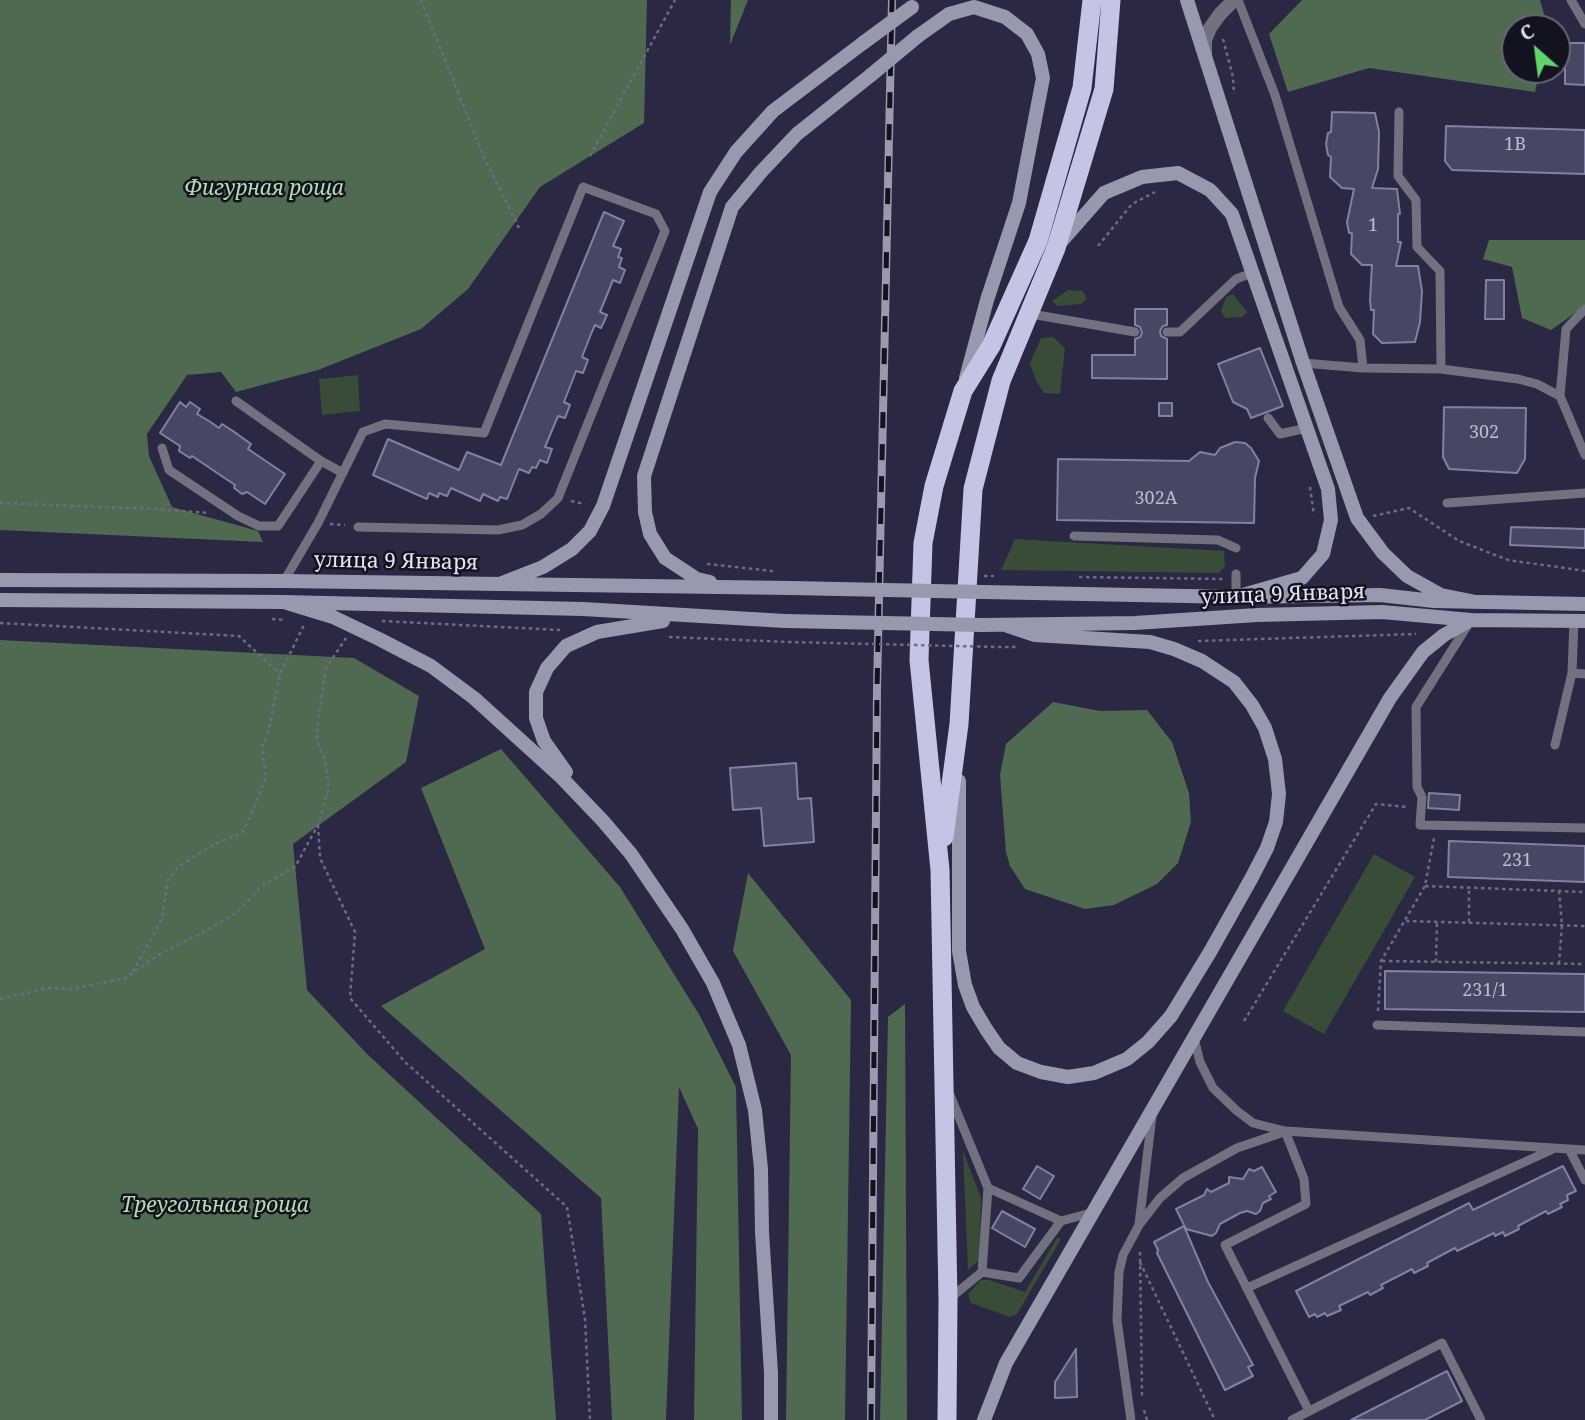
<!DOCTYPE html>
<meta charset="utf-8">
<style>
body{margin:0}
#map{position:relative;width:1585px;height:1420px;overflow:hidden;background:#2a2843;font-family:"Noto Serif",serif}
canvas{display:block}
.north{position:absolute;left:1501px;top:14px;width:70px;height:70px;box-sizing:border-box;background:#13131f;border:2px solid #666675;border-radius:50%;rotate:332deg;font-size:19px;font-weight:700;line-height:28px;text-align:center;color:#e3e3f5}
.north::after{content:'';display:block;margin:auto;width:24px;height:32px;background:#60d56b;clip-path:polygon(50% 0,100% 100%,50% 72%,0 100%)}
</style>
<div id="map">
<canvas width="1585" height="1420"></canvas>
<div class="north">С</div>
</div>
<script>
const g = document.querySelector('canvas').getContext('2d');
g.lineJoin = 'round';
function fill(path, color) {
  g.fillStyle = color;
  g.fill(path, 'evenodd');
}
function poly(rows) {
  const path = new Path2D();
  for (const r of rows) {
    path.moveTo(r[0], r[1]);
    for (let i = 2; i < r.length; i += 2) path.lineTo(r[i], r[i + 1]);
  }
  return path;
}
function trace(path, color, width, dash) {
  g.strokeStyle = color;
  g.lineWidth = width;
  g.lineCap = dash ? 'butt' : 'round';
  g.setLineDash(dash || []);
  g.stroke(path);
}
function label(font, color, halo, rows, align = 'center') {
  g.font = font + ' "Noto Serif",serif';
  g.lineWidth = 5;
  g.setLineDash([]);
  g.textBaseline = 'middle';
  g.strokeStyle = halo;
  g.fillStyle = color;
  for (const [text, x, y, turn = 0] of rows) {
    g.save();
    g.translate(x, y);
    g.rotate((+turn || 0) * Math.PI / 180);
    g.textAlign = isNaN(turn) ? turn : align;
    if (halo) g.strokeText(text, 0, 0);
    g.fillText(text, 0, 0);
    g.restore();
  }
}
fill(poly([
 [1068,290,1083,291,1087,299,1081,304,1057,306,1052,301],
 [1233,294,1247,312,1242,317,1225,318,1221,311,1226,297],
 [1053,337,1065,348,1060,394,1044,393,1036,381,1030,363,1041,338],
 [358,375,360,411,322,415,319,379],
 [1015,539,1224,551,1225,566,1219,573,1001,570],
 [1374,854,1415,877,1324,1034,1283,1011],
 [963,1151,981,1198,979,1260,968,1270],
 [1057,1238,1061,1239,1017,1314,1010,1317,971,1303,968,1294,981,1280,989,1280,1025,1292]
]), '#384c38');
fill(poly([
 [0,0,647,0,644,123,540,187,468,289,421,329,318,370,236,392,221,372,187,375,147,434,149,456,172,507,258,531,263,542,0,530],
 [731,0,748,0,730,45],
 [1302,0,1540,0,1548,28,1515,28,1515,70,1540,70,1535,92,1369,68,1288,92,1269,34],
 [1489,240,1585,240,1585,306,1551,330,1522,318,1512,267,1483,259],
 [0,640,354,658,419,696,406,762,293,844,307,990,367,1054,541,1214,556,1420,0,1420],
 [1053,702,1100,711,1147,710,1172,742,1189,793,1191,822,1178,863,1157,884,1114,905,1085,909,1025,889,1010,866,1006,852,1000,775,1006,744],
 [501,749,620,887,700,1016,736,1087,742,1420,694,1420,698,1129,679,1087,666,1420,612,1420,601,1198,381,1006,485,949,421,788],
 [748,873,851,1000,845,1420,786,1420,791,1055,733,951],
 [905,1004,907,1420,880,1420,888,1017]
]), '#506951');
const building = poly([
 [1565,43,1585,43,1585,85,1565,84,1565,43],
 [1332,112,1375,113,1379,132,1378,169,1372,188,1397,189,1400,214,1398,214,1398,242,1401,242,1396,266,1418,266,1422,291,1420,322,1415,342,1382,343,1373,334,1374,310,1371,310,1370,300,1372,265,1362,265,1351,254,1352,233,1349,233,1347,222,1354,189,1342,188,1330,177,1331,157,1328,155,1326,144,1328,133,1331,132,1332,112],
 [1446,126,1585,130,1585,174,1452,170,1445,161,1446,126],
 [604,212,624,221,613,246,621,249,618,257,622,258,619,267,625,270,620,283,613,280,600,312,607,315,601,328,595,325,591,334,582,357,588,360,583,373,576,371,564,402,570,405,565,418,558,416,545,447,552,449,547,463,540,460,536,468,532,467,529,473,519,469,507,499,500,497,498,501,483,494,480,501,451,488,447,496,439,493,438,497,429,493,427,499,373,475,388,439,459,470,467,452,501,465,604,212],
 [1486,280,1504,280,1504,319,1485,319,1486,280],
 [1135,309,1167,309,1167,325,1163,326,1160,331,1161,336,1167,339,1167,379,1092,378,1092,355,1135,355,1135,339,1140,337,1142,333,1140,327,1135,325,1135,309],
 [1260,348,1283,406,1251,418,1247,409,1233,402,1218,364,1260,348],
 [180,402,186,407,190,402,200,409,197,414,209,421,219,428,222,424,233,431,251,444,248,449,285,474,265,504,247,492,242,494,234,488,235,485,192,456,190,458,179,451,180,446,160,433,180,402],
 [1159,403,1172,403,1172,416,1159,416,1159,403],
 [1444,407,1526,408,1525,459,1517,473,1449,469,1443,457,1444,407],
 [1235,442,1245,443,1251,448,1259,461,1255,478,1254,523,1057,520,1058,459,1189,461,1200,452,1215,455,1220,448,1235,442],
 [1511,527,1585,529,1585,548,1510,545,1511,527],
 [796,763,798,799,811,798,814,842,764,846,761,808,733,810,730,768,796,763],
 [1429,793,1460,795,1459,810,1428,808,1429,793],
 [1449,841,1585,846,1585,882,1448,877,1449,841],
 [1385,971,1585,974,1585,1012,1385,1009,1385,971],
 [1037,1166,1054,1176,1040,1199,1023,1189,1037,1166],
 [1563,1166,1576,1191,1567,1195,1568,1200,1560,1204,1562,1207,1548,1214,1546,1211,1518,1226,1519,1229,1505,1236,1503,1232,1495,1236,1494,1233,1457,1251,1455,1248,1427,1263,1428,1266,1414,1273,1412,1269,1381,1285,1383,1288,1370,1295,1368,1292,1339,1306,1341,1310,1327,1316,1325,1313,1317,1317,1315,1314,1309,1317,1296,1291,1469,1203,1473,1210,1563,1166],
 [1262,1167,1276,1192,1269,1196,1271,1199,1263,1203,1260,1211,1256,1214,1247,1211,1240,1213,1220,1224,1216,1233,1212,1236,1186,1229,1176,1209,1204,1195,1207,1189,1211,1192,1229,1183,1229,1177,1243,1179,1249,1169,1254,1171,1262,1167],
 [1002,1211,1035,1229,1025,1247,992,1228,1002,1211],
 [1184,1226,1208,1282,1253,1365,1248,1367,1253,1376,1225,1390,1157,1253,1158,1250,1154,1242,1184,1226],
 [1076,1349,1077,1397,1055,1398,1055,1382,1076,1349],
 [1447,1371,1462,1401,1425,1420,1351,1420,1447,1371]
]);
fill(building, '#474663');
trace(building, '#8181a2', 2);
trace(poly([
 [421,0,484,157,519,228],
 [1223,39,1233,77,1234,94],
 [590,156,675,0],
 [1098,246,1132,204,1155,192],
 [1310,487,1314,515],
 [571,501,585,504],
 [0,503,154,509,210,513],
 [1373,516,1409,508,1459,541,1508,560,1585,571],
 [330,524,345,525],
 [707,564,773,571],
 [1079,577,1223,579],
 [272,619,286,620],
 [382,621,560,630],
 [0,623,239,636,280,674],
 [669,637,788,642],
 [1198,641,1416,634],
 [998,647,1019,647],
 [318,825,320,858,355,932,350,998,405,1062,567,1207,585,1319,590,1420],
 [1425,886,1585,892],
 [1406,921,1585,926],
 [1469,922,1469,888],
 [1382,961,1585,964],
 [1436,962,1437,921],
 [1559,964,1562,925,1559,891],
 [133,972,162,919,168,880,179,866,215,844,242,833,252,813,266,777,262,746,268,734,280,674,304,625],
 [0,999,48,988,72,989,126,978,161,953,200,934,236,913,263,885,295,867,318,825,329,787,325,760,317,741,318,720,326,668,346,638],
 [1378,1011,1381,961,1425,886,1434,838],
 [1244,1021,1376,804,1407,807],
 [1140,1252,1142,1396],
 [1140,1262,1215,1420],
 [1144,1410,1147,1420]
]), '#6c6b83', 2.5, [3.5, 3.5]);
trace(poly([
 [1238,0,1275,95,1339,307,1360,340,1363,368],
 [1571,0,1585,24],
 [1585,309,1566,329,1560,396,1585,455],
 [1031,314,1135,332],
 [1167,332,1180,332,1236,279,1252,273],
 [1303,363,1363,368,1441,369,1440,271,1417,247,1416,200,1398,176,1399,112],
 [1441,369,1518,379,1537,384,1560,396],
 [236,401,321,461,343,473],
 [1268,418,1280,434,1307,428],
 [162,448,169,470,238,516,259,526,278,526,321,461],
 [1447,503,1585,493],
 [1074,536,1218,540,1236,548],
 [1236,574,1236,597],
 [284,581,318,523,363,432,385,424,484,433,583,187,656,214,665,231,558,498,541,514,522,525,498,530,358,527],
 [1469,623,1416,707,1417,787,1422,797,1420,825,1585,828],
 [1572,673,1585,674],
 [1555,745,1572,673,1574,620],
 [1377,1025,1585,1032],
 [1194,1038,1200,1062,1213,1088,1236,1110,1253,1123,1285,1131,1585,1150],
 [950,1095,988,1188,982,1272,1019,1278,1061,1221,988,1188],
 [1285,1131,1304,1179,1306,1204,1225,1245,1309,1411],
 [1569,1149,1585,1180],
 [1061,1221,1091,1213],
 [1139,1224,1152,1116],
 [1247,1288,1551,1150],
 [949,1299,982,1272],
 [1131,1420,1117,1320,1119,1272,1123,1255,1139,1225,1160,1198,1183,1178,1237,1148,1284,1132],
 [1292,1420,1442,1343,1481,1420]
]), '#717180', 9);
trace(poly([
 [1205,54,1205,40,1210,28,1220,14,1234,0]
]), '#717180', 14);
trace(poly([
 [1187,0,1303,363,1357,518,1383,553,1407,576,1441,595,1476,602],
 [918,36,949,14,974,7,1005,17,1027,34,1038,54,1043,78,1019,203,987,300,966,378],
 [1060,243,1104,193,1142,177,1178,173,1210,190,1232,214,1328,489,1331,520,1323,554,1302,578,1236,597],
 [0,580,284,581,791,588],
 [710,582,697,579,665,558,650,534,645,512,644,476,732,207,761,172,797,134,871,75],
 [502,583,543,567,572,549,590,531,603,506,710,192,736,152,773,111,863,43],
 [983,592,1236,597,1380,595,1434,601,1585,604],
 [0,600,284,602,583,609,785,621],
 [284,602,333,617,379,639,431,666,474,698,560,776,603,821,631,854,682,929,713,983,739,1045,755,1110,761,1169,762,1232,771,1373,771,1420],
 [982,625,1135,623,1257,615,1382,612,1471,620,1585,621],
 [566,772,544,741,536,718,536,692,547,668,566,646,597,632,663,621],
 [959,781,959,951,965,985,973,1007,986,1029,999,1048,1017,1063,1041,1072,1068,1077,1094,1073,1127,1059,1148,1042,1171,1016,1210,952,1251,879,1267,848,1276,822,1279,794,1275,759,1265,728,1252,705,1234,682,1202,661,1174,649,1150,642,1035,635,1008,626],
 [984,1420,1006,1363,1390,698,1423,652,1444,635,1471,620]
]), '#9898af', 14);
trace(poly([
 [944,837,959,724,973,489,1001,381,1056,248,1104,89,1111,0],
 [947,1420,948,1300,940,870,919,660,923,543,934,486,963,391,991,346,1038,241,1082,88,1092,0]
]), '#c4c4e4', 19);
const rail = poly([
 [871,1420,877,689,892,0]
]);
trace(rail, '#9a99af', 8);
trace(rail, '#13131f', 5, [16]);
trace(poly([
 [984,576,994,576],
 [788,642,998,647]
]), '#6c6b83', 2.5, [3.5, 3.5]);
trace(poly([
 [863,43,912,7],
 [871,75,918,36],
 [791,588,983,592],
 [785,621,982,625]
]), '#9898af', 14);
label('18px', '#bcbcd0', null, [
 ["1В",1515,145],
 ["1",1373,226],
 ["302",1484,433],
 ["302А",1156,499],
 ["231",1517,861],
 ["231/1",1485,991]
]);
label('italic 21px', '#afddb0', '#13131f', [
 ["Фигурная роща",264,189],
 ["Треугольная роща",215,1206]
]);
label('21px', '#e3e3f5', '#13131f', [
 ["улица 9 Января",396,562,1],
 ["улица 9 Января",1283,595,-2]
]);
</script>
